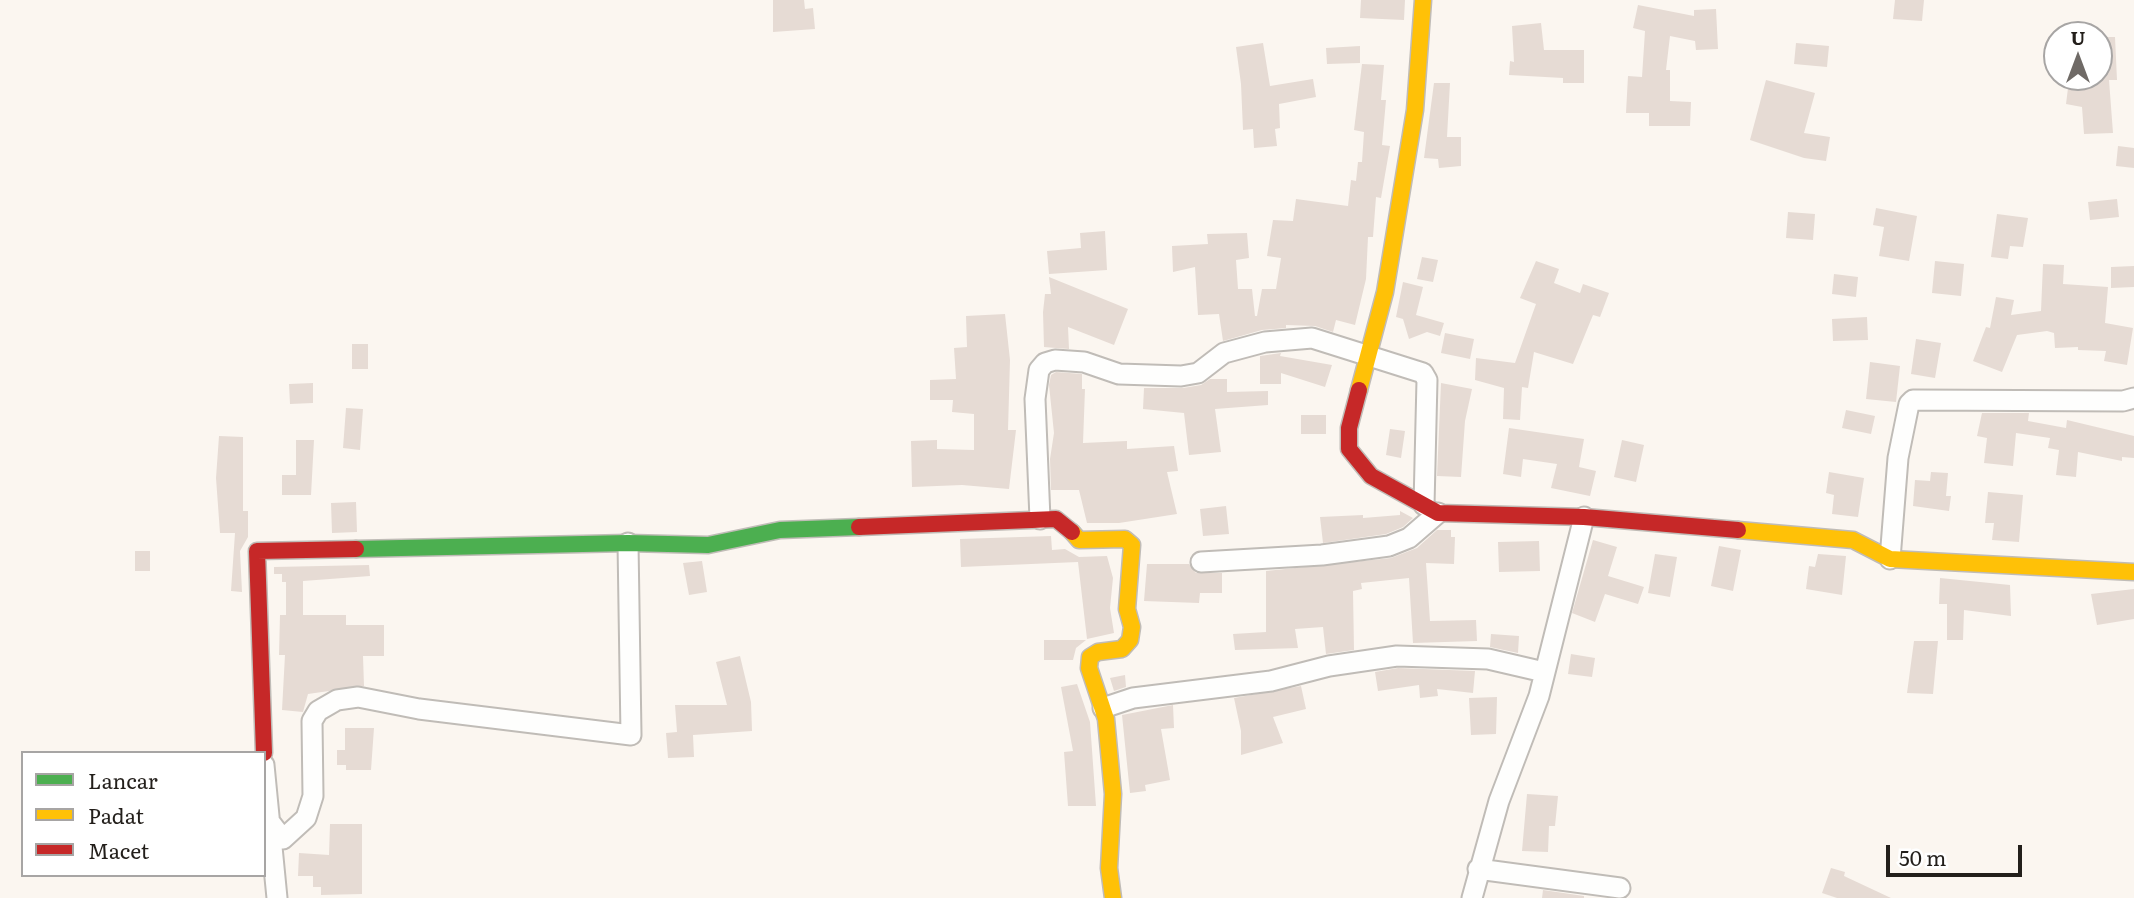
<!DOCTYPE html>
<style>
body{margin:0}
#map{position:relative;width:2134px;height:898px;overflow:hidden;background:#fbf6f0;font-family:Literata,serif}
canvas{display:block}
.legend{position:absolute;left:21px;top:751px;width:245px;height:126px;box-sizing:border-box;background:#fff;border:2px solid #a7a5a4;margin:0;padding:9px 12px;list-style:none;font-size:21px;color:#231f1b}
.legend li{display:flex;align-items:center;gap:14px;height:35px}
.legend b{width:35px;border:2px solid #a7a5a4}
.north{position:absolute;left:2043px;top:21px;width:70px;height:70px;box-sizing:border-box;background:#fff;border:2px solid #a7a5a4;border-radius:50%;rotate:0deg;font-size:19px;font-weight:700;line-height:28px;text-align:center;color:#231f1b}
.north::after{content:'';display:block;margin:auto;width:24px;height:32px;background:#6f6a66;clip-path:polygon(50% 0,100% 100%,50% 72%,0 100%)}
.scale{position:absolute;left:1886px;top:845px;width:136px;height:32px;box-sizing:border-box;border:4px solid #231f1b;border-top:0;padding-left:9px;font-size:21px;line-height:24px;white-space:nowrap;color:#231f1b;-webkit-text-stroke:5px #fff;paint-order:stroke}
</style>
<div id="map">
<canvas width="2134" height="898"></canvas>
<ul class="legend">
<li><b style="height:9px;background:#4caf50"></b>Lancar</li>
<li><b style="height:9px;background:#ffc107"></b>Padat</li>
<li><b style="height:9px;background:#c62828"></b>Macet</li>
</ul>
<div class="north">U</div>
<div class="scale">50 m</div>
</div>
<script>
const g = document.querySelector('canvas').getContext('2d');
g.lineJoin = 'round';
function fill(path, color) {
  g.fillStyle = color;
  g.fill(path, 'evenodd');
}
function poly(rows) {
  const path = new Path2D();
  for (const r of rows) {
    path.moveTo(r[0], r[1]);
    for (let i = 2; i < r.length; i += 2) path.lineTo(r[i], r[i + 1]);
  }
  return path;
}
function trace(path, color, width, dash) {
  g.strokeStyle = color;
  g.lineWidth = width;
  g.lineCap = dash ? 'butt' : 'round';
  g.setLineDash(dash || []);
  g.stroke(path);
}
fill(poly([
 [773,0,804,0,805,9,813,8,815,29,773,32],
 [1361,0,1405,0,1404,20,1360,18],
 [1895,0,1924,0,1922,21,1893,19],
 [1638,5,1694,16,1694,10,1716,9,1718,49,1696,50,1695,41,1670,36,1666,70,1670,70,1670,101,1691,102,1690,126,1649,126,1649,113,1626,113,1628,76,1642,77,1645,31,1633,28],
 [1541,23,1544,50,1584,50,1584,83,1563,83,1563,78,1509,75,1510,61,1514,62,1512,26],
 [2099,37,2115,37,2117,80,2109,80,2113,133,2084,134,2082,107,2066,104,2069,80,2090,83,2090,77,2099,77],
 [1263,43,1270,86,1313,79,1316,97,1279,104,1280,128,1275,129,1277,146,1254,148,1253,129,1243,130,1241,84,1236,47],
 [1796,43,1829,46,1827,67,1794,64],
 [1360,46,1360,63,1327,64,1326,48],
 [1362,64,1384,65,1381,100,1386,100,1382,145,1390,146,1381,198,1376,197,1373,237,1368,237,1366,279,1355,325,1336,320,1333,332,1315,326,1286,325,1286,328,1262,330,1223,341,1219,314,1198,315,1195,267,1173,272,1172,246,1208,244,1207,234,1247,233,1249,258,1236,260,1238,289,1252,289,1255,316,1257,316,1262,289,1276,289,1281,258,1267,256,1273,220,1293,221,1296,199,1348,206,1351,180,1356,181,1358,162,1362,162,1364,132,1354,130],
 [1766,80,1815,93,1804,133,1830,137,1826,161,1804,158,1750,140],
 [1434,83,1450,83,1447,137,1461,137,1461,166,1439,168,1438,159,1424,158],
 [2118,146,2134,148,2134,168,2116,166],
 [2117,199,2119,217,2090,220,2088,202],
 [1876,208,1917,216,1909,261,1879,256,1884,227,1873,225],
 [1788,212,1815,214,1813,240,1786,238],
 [1997,214,2028,218,2023,247,2010,246,2008,259,1991,257],
 [1105,231,1107,270,1049,274,1047,251,1081,248,1080,233],
 [1422,257,1438,260,1433,282,1417,279],
 [1536,261,1559,269,1554,283,1580,293,1583,284,1609,293,1600,317,1593,315,1573,364,1534,352,1528,388,1522,387,1520,420,1503,419,1504,388,1475,380,1476,358,1515,363,1536,304,1520,298],
 [1935,261,1964,264,1961,296,1932,293],
 [2043,264,2064,265,2063,284,2108,287,2105,323,2133,328,2127,365,2104,361,2106,351,2078,350,2078,347,2055,348,2054,333,2047,331,2017,335,2002,372,1973,361,1986,327,1990,328,1996,297,2014,300,2011,315,2041,311],
 [2134,266,2134,287,2111,288,2111,267],
 [1834,274,1858,277,1856,297,1832,294],
 [1049,277,1128,309,1114,345,1068,327,1069,349,1044,347,1043,312,1045,294,1051,294],
 [1403,282,1423,287,1416,315,1444,323,1440,336,1427,332,1409,339,1403,319,1396,317],
 [1005,314,1010,360,1008,430,1016,430,1009,489,962,485,912,487,911,441,937,440,937,449,974,450,974,414,952,412,953,400,930,400,930,380,956,379,954,348,967,347,966,316],
 [1867,317,1868,340,1833,341,1832,319],
 [1445,333,1474,339,1470,359,1441,353],
 [1916,339,1941,343,1935,378,1911,374],
 [352,344,368,344,368,369,352,369],
 [1281,353,1280,356,1332,365,1325,387,1281,373,1281,384,1260,384,1260,356],
 [1870,362,1900,366,1896,402,1866,399],
 [1056,372,1082,374,1082,389,1085,389,1083,443,1127,441,1127,449,1174,446,1178,471,1167,472,1177,514,1119,523,1087,523,1079,490,1051,490,1050,459,1054,433,1049,385,1051,375],
 [1210,379,1227,379,1227,392,1268,391,1268,405,1215,409,1221,452,1189,455,1184,413,1143,409,1144,388,1183,388,1201,385],
 [313,383,313,403,290,404,289,384],
 [1441,383,1472,389,1465,421,1461,477,1437,476],
 [346,408,363,409,360,450,343,448],
 [1846,410,1875,416,1871,434,1842,428],
 [1982,413,2029,413,2028,421,2066,428,2067,420,2134,436,2134,458,2122,457,2122,461,2078,452,2076,477,2056,475,2059,450,2048,448,2050,438,2016,433,2013,466,1984,463,1987,438,1977,436],
 [1301,415,1326,415,1326,434,1301,434],
 [1509,428,1584,439,1579,467,1596,471,1590,496,1551,488,1557,464,1523,459,1521,477,1503,474],
 [1390,429,1405,431,1401,458,1386,455],
 [219,436,243,437,243,511,248,511,248,537,240,551,242,592,231,591,235,533,220,533,216,478],
 [296,440,314,440,311,495,282,495,282,475,296,475],
 [1622,440,1644,445,1636,482,1614,477],
 [1829,472,1864,478,1858,517,1832,514,1834,495,1826,493],
 [1931,472,1948,473,1946,496,1951,496,1949,511,1913,506,1915,480,1930,481],
 [1988,492,2023,495,2019,542,1992,540,1994,523,1985,523],
 [356,502,357,532,332,533,331,503],
 [1226,506,1229,534,1203,536,1200,509],
 [1400,511,1413,518,1403,527,1386,534,1323,543,1320,517,1363,515,1363,518,1400,515],
 [1437,530,1451,530,1451,537,1455,537,1454,564,1426,563,1430,621,1476,620,1477,641,1413,643,1409,578,1361,583,1362,589,1353,591,1354,650,1326,654,1323,627,1295,629,1298,648,1235,650,1233,634,1266,632,1266,571,1391,558,1417,548],
 [1051,536,1052,550,1065,549,1079,557,1107,556,1113,578,1110,608,1114,633,1087,639,1078,562,961,567,960,539],
 [1593,540,1617,547,1608,576,1644,587,1638,604,1605,594,1595,622,1572,613],
 [1539,541,1540,571,1499,572,1498,542],
 [1719,546,1741,550,1733,591,1711,586],
 [135,551,150,551,150,571,135,571],
 [1655,554,1677,557,1670,597,1648,593],
 [1818,554,1846,556,1842,595,1806,589,1809,566,1815,567],
 [702,561,707,592,689,595,683,563],
 [1147,564,1189,564,1196,573,1222,573,1222,593,1200,593,1199,603,1144,601],
 [369,565,370,576,303,581,303,615,346,615,346,625,384,625,384,656,363,656,364,686,308,694,303,712,282,710,285,655,279,655,280,615,286,615,286,582,282,582,282,574,274,574,274,567],
 [1940,578,2010,585,2011,616,1964,610,1963,640,1947,640,1947,604,1939,604],
 [2134,589,2134,619,2097,625,2091,594],
 [1491,634,1519,636,1518,653,1490,647],
 [1044,640,1086,640,1076,648,1073,660,1044,660],
 [1914,641,1938,641,1933,694,1907,693],
 [1571,654,1595,658,1592,677,1568,674],
 [740,656,751,702,752,731,693,735,694,757,668,758,666,733,677,732,675,705,727,705,716,662],
 [1398,668,1475,671,1473,693,1437,689,1438,696,1420,698,1419,685,1378,691,1375,672],
 [1125,675,1126,687,1114,691,1110,678],
 [1077,684,1090,722,1096,806,1068,806,1064,752,1073,751,1061,687],
 [1301,686,1306,709,1273,717,1283,743,1241,755,1241,731,1234,698],
 [1497,697,1496,734,1471,735,1469,698],
 [1173,705,1174,728,1161,729,1170,780,1145,785,1146,791,1130,793,1122,715],
 [345,728,374,728,371,770,346,770,346,765,337,765,337,750,345,750],
 [1527,794,1558,796,1555,826,1549,826,1548,852,1522,851],
 [330,824,362,824,362,894,321,895,321,887,313,887,313,876,298,876,299,853,329,855],
 [1831,868,1845,872,1844,876,1891,898,1837,898,1822,893],
 [1543,890,1584,896,1584,898,1542,898]
]), '#e6dbd4');
const street = poly([
 [1040,519,1035,399,1039,370,1045,363,1055,360,1084,362,1119,374,1181,376,1198,373,1224,353,1265,342,1312,338,1423,373,1427,380,1424,505],
 [1890,559,1898,458,1909,404,1913,400,2123,401,2134,398],
 [1201,562,1322,555,1389,546,1409,538,1438,513],
 [1103,708,1133,698,1271,681,1329,666,1397,656,1488,659,1544,672],
 [264,765,277,898],
 [270,822,283,839,306,818,313,796,312,721,318,711,337,700,358,697,419,709,631,735,628,543],
 [1478,869,1620,888],
 [1472,898,1499,801,1539,696,1584,517]
]);
const fast = poly([
 [356,549,628,543,708,545,780,530,859,527]
]);
const slow = poly([
 [1359,390,1385,292,1415,110,1423,0],
 [1738,530,1853,540,1890,559,2134,572],
 [1072,532,1079,540,1125,539,1132,545,1127,609,1132,627,1130,640,1122,649,1098,652,1090,657,1089,668,1106,719,1113,794,1109,868,1113,898]
]);
const jam = poly([
 [1359,390,1349,428,1349,449,1371,476,1438,513,1584,517,1738,530],
 [859,527,1056,519,1072,532],
 [264,753,257,551,356,549]
]);
trace(street, '#c0bcb7', 23);
trace(fast, '#c0bcb7', 19);
trace(slow, '#c0bcb7', 19);
trace(jam, '#c0bcb7', 19);
trace(street, '#fefefd', 19);
trace(fast, '#4caf50', 16);
trace(slow, '#ffc107', 16);
trace(jam, '#c62828', 16);
</script>
